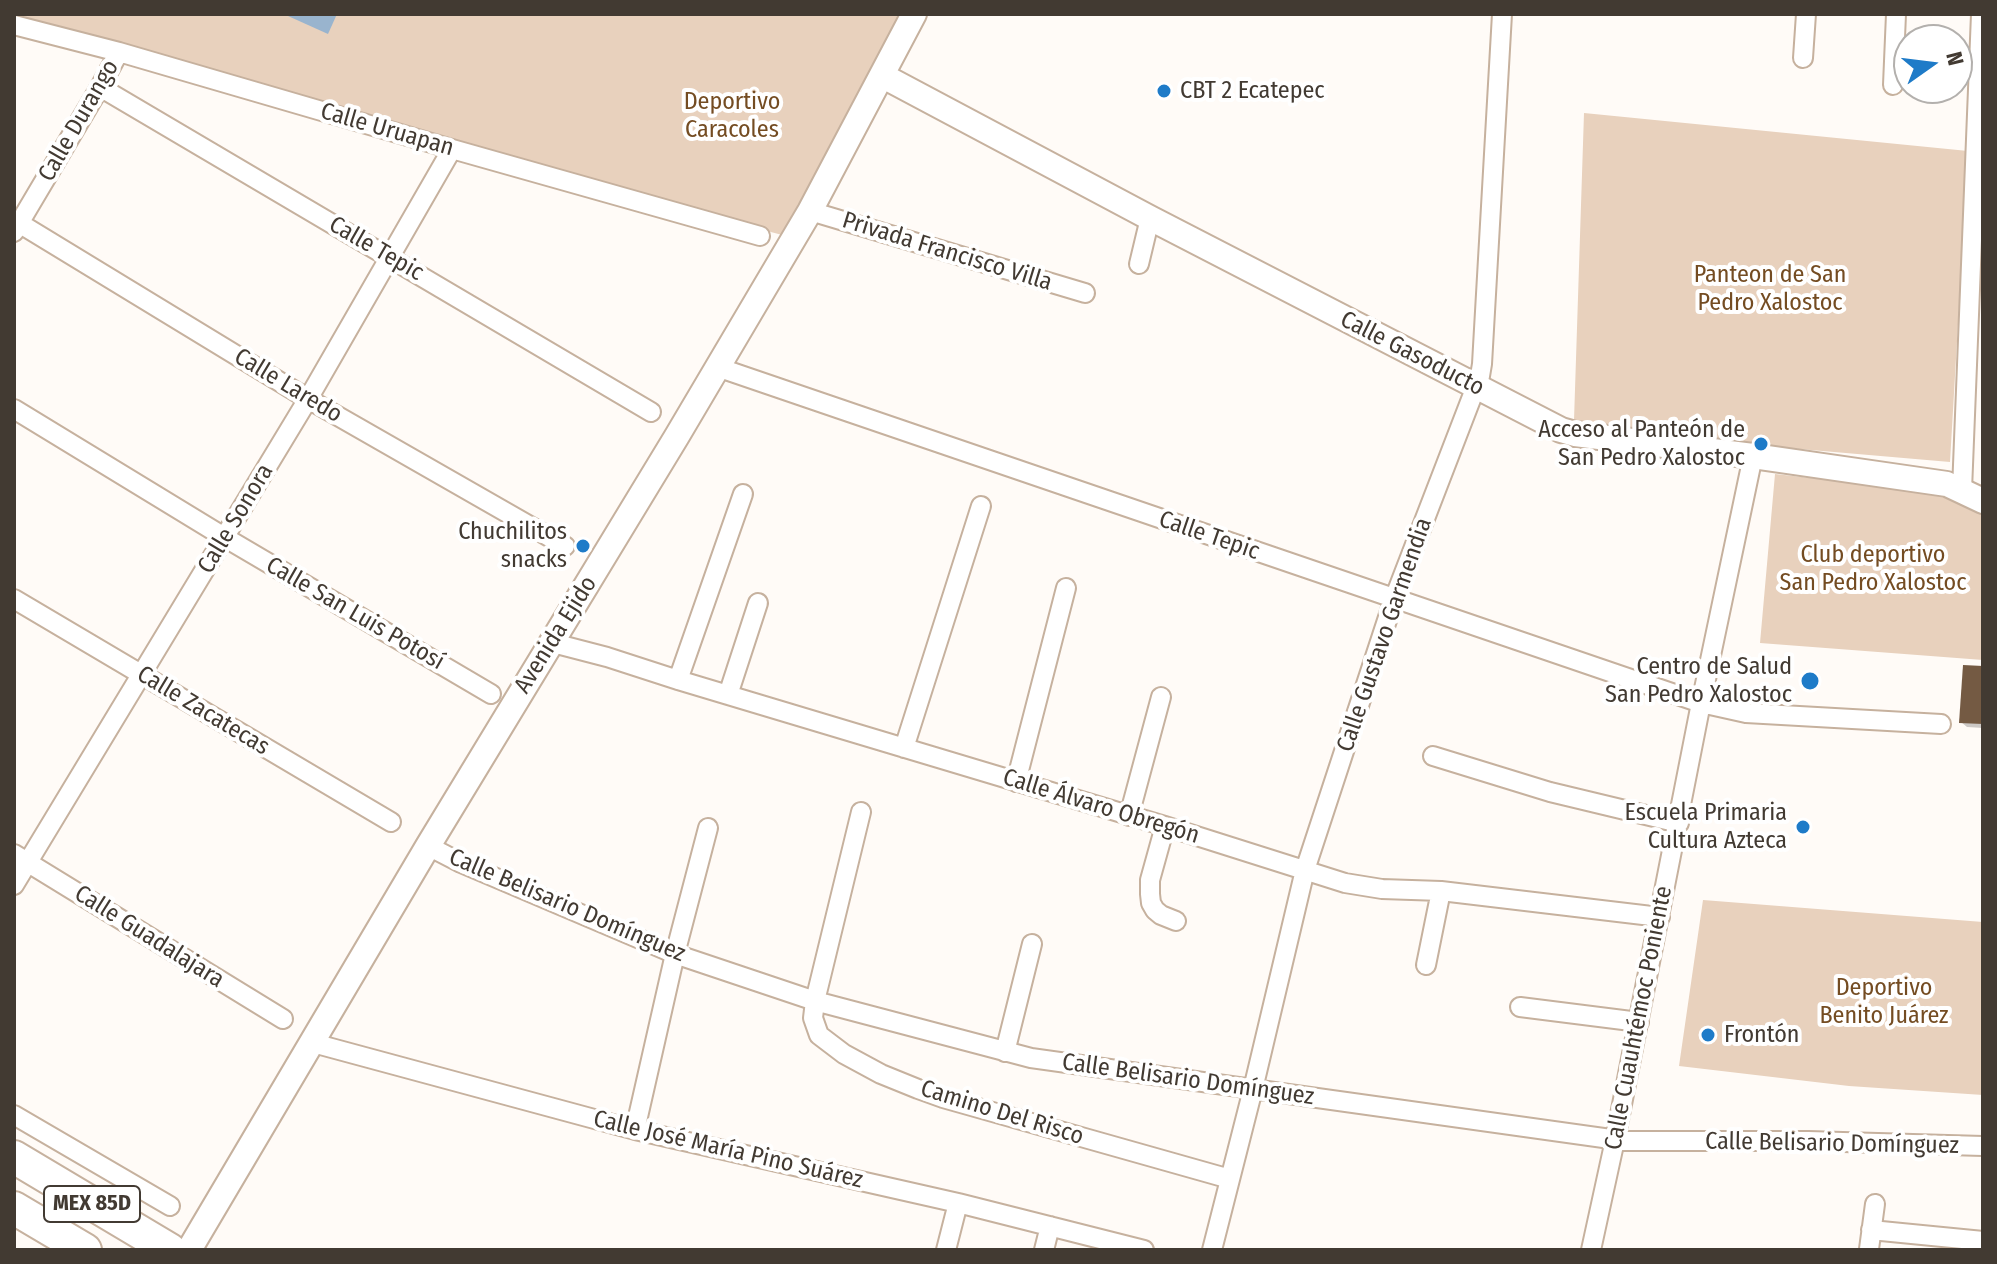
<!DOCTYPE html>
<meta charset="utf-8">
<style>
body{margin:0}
#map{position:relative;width:1997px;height:1264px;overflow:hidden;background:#fffbf7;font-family:"Fira Sans Condensed",sans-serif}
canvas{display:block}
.frame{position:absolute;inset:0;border:16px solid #423a32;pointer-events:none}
.north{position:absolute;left:1893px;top:24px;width:80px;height:80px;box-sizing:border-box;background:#fff;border:2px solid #b3b0ad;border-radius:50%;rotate:76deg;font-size:22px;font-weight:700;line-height:32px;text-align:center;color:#423a32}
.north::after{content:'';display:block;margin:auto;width:28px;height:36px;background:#1e7bc8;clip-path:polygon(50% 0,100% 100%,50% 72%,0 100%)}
</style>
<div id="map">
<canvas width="1997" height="1264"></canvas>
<div class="frame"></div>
<div class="north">N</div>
</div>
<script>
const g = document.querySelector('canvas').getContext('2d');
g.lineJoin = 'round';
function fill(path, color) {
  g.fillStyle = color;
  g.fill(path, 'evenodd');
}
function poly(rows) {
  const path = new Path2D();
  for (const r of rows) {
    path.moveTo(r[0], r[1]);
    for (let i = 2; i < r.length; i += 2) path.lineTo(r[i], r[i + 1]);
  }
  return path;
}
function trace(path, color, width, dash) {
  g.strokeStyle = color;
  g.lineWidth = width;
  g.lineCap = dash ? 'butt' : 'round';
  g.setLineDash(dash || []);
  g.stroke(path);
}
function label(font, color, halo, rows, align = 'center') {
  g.font = font + ' "Fira Sans Condensed",sans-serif';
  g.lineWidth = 8;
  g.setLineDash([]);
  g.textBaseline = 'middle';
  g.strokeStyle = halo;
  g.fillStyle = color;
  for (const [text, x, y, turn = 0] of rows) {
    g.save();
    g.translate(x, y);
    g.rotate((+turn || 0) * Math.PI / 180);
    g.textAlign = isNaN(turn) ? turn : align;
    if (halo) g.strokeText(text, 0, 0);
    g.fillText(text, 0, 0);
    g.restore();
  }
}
fill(poly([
 [14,14,909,14,786,236,14,32],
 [1584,113,1968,151,1950,462,1753,445,1585,425,1574,420],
 [1775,474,1946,493,1957,503,1983,508,1983,660,1760,643],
 [1703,900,1983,922,1983,1095,1849,1086,1679,1066]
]), '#e8d1bd');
fill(poly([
 [289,14,337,14,328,34,288,16]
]), '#99b4ce');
fill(poly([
 [1983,668,1983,728,1967,727,1961,722]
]), '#0003');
fill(poly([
 [1963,665,1983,666,1983,724,1959,723]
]), '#745a43');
const minor = poly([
 [14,25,119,52,452,149,760,236],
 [1803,58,1806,14],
 [1893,85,1896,14],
 [100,87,651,412],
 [810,211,1085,293],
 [14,220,308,399,565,546],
 [14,232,100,87,119,52],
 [1139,264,1150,218],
 [717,367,1701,703,1746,713,1941,724],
 [14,409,224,537,491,694],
 [1962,490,1981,14],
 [14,599,391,822],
 [553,643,607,657,678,680,1165,826,1345,883,1382,889,1441,891,1660,917],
 [678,680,743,494],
 [728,695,758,603],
 [904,748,981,506],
 [1433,756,1550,792,1679,823],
 [1016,782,1066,588],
 [861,812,815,1001,813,1018,819,1035,844,1054,881,1074,918,1089,943,1098,1230,1179],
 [1129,816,1161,697],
 [1165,826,1150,880,1150,894,1151,903,1155,910,1161,915,1176,921],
 [428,846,461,863,675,954,815,1001,1031,1058,1625,1141,1808,1141,1983,1146],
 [14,854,283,1019],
 [14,885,308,399,452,149],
 [1426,965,1441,891],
 [1520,1007,1639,1022],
 [313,1043,635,1130,958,1203,1144,1250],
 [1005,1052,1032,944],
 [14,1115,170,1206],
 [635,1130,675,954,708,828],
 [1871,1230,1983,1241],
 [1869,1249,1875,1204],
 [946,1250,958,1203],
 [1044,1250,1050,1226],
 [1212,1250,1253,1089,1305,870,1394,599,1480,376,1482,364,1502,14],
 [1591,1250,1615,1140,1701,703,1753,456]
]);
const secondary = poly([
 [883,76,1150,218,1561,430,1575,434,1753,456,1947,484,1983,501],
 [189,1250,428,846,677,436,810,211,914,14]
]);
const motorway = poly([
 [14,1157,170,1250],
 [14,1208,85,1250]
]);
trace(minor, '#c6b19e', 22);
trace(secondary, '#c6b19e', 28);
trace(motorway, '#c6b19e', 36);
trace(minor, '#fff', 18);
trace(secondary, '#fff', 24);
trace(motorway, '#fff', 32);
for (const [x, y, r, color] of [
 [1164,91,8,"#1e7bc8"],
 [1761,444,8,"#1e7bc8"],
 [583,546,8,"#1e7bc8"],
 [1810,681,10,"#1e7bc8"],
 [1803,827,8,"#1e7bc8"],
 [1708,1035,8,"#1e7bc8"]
]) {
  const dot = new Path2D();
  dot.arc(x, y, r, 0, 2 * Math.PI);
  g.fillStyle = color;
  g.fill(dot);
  trace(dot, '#fff', 3);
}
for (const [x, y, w] of [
 [92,1204,96]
]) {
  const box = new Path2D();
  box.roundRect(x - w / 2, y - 18, w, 36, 6);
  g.fillStyle = '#fff';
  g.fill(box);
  trace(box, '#423a32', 2);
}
label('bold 22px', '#423a32', null, [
 ["MEX 85D",92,1204]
]);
label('24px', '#423a32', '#fff', [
 ["CBT 2 Ecatepec",1180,91,"left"],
 ["Acceso al Panteón de",1745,430],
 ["San Pedro Xalostoc",1745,458],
 ["Chuchilitos",567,532],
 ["snacks",567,560],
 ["Centro de Salud",1792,667],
 ["San Pedro Xalostoc",1792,695],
 ["Escuela Primaria",1787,813],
 ["Cultura Azteca",1787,841],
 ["Frontón",1724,1035,"left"]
], 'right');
label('24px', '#744c22', '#fff', [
 ["Deportivo",732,102],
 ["Caracoles",732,130],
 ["Panteon de San",1770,275],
 ["Pedro Xalostoc",1770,303],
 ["Club deportivo",1873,555],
 ["San Pedro Xalostoc",1873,583],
 ["Deportivo",1884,988],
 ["Benito Juárez",1884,1016]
]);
label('24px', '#423a32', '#fff', [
 ["Calle Durango",79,121,-60],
 ["Calle Uruapan",387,130,16],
 ["Calle Tepic",376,249,30],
 ["Privada Francisco Villa",947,252,17],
 ["Calle Gasoducto",1412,354,27],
 ["Calle Laredo",288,386,31],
 ["Calle Sonora",236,519,-59],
 ["Calle Tepic",1209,536,19],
 ["Calle San Luis Potosí",355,614,30],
 ["Avenida Ejido",556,635,-58],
 ["Calle Gustavo Garmendia",1385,635,-71],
 ["Calle Zacatecas",203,711,31],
 ["Calle Álvaro Obregón",1101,807,17],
 ["Calle Belisario Domínguez",567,906,23],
 ["Calle Guadalajara",149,937,32],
 ["Calle Cuauhtémoc Poniente",1639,1018,-79],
 ["Calle Belisario Domínguez",1188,1080,8],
 ["Camino Del Risco",1002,1113,17],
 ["Calle Belisario Domínguez",1832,1144,1],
 ["Calle José María Pino Suárez",728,1150,13]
]);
</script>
